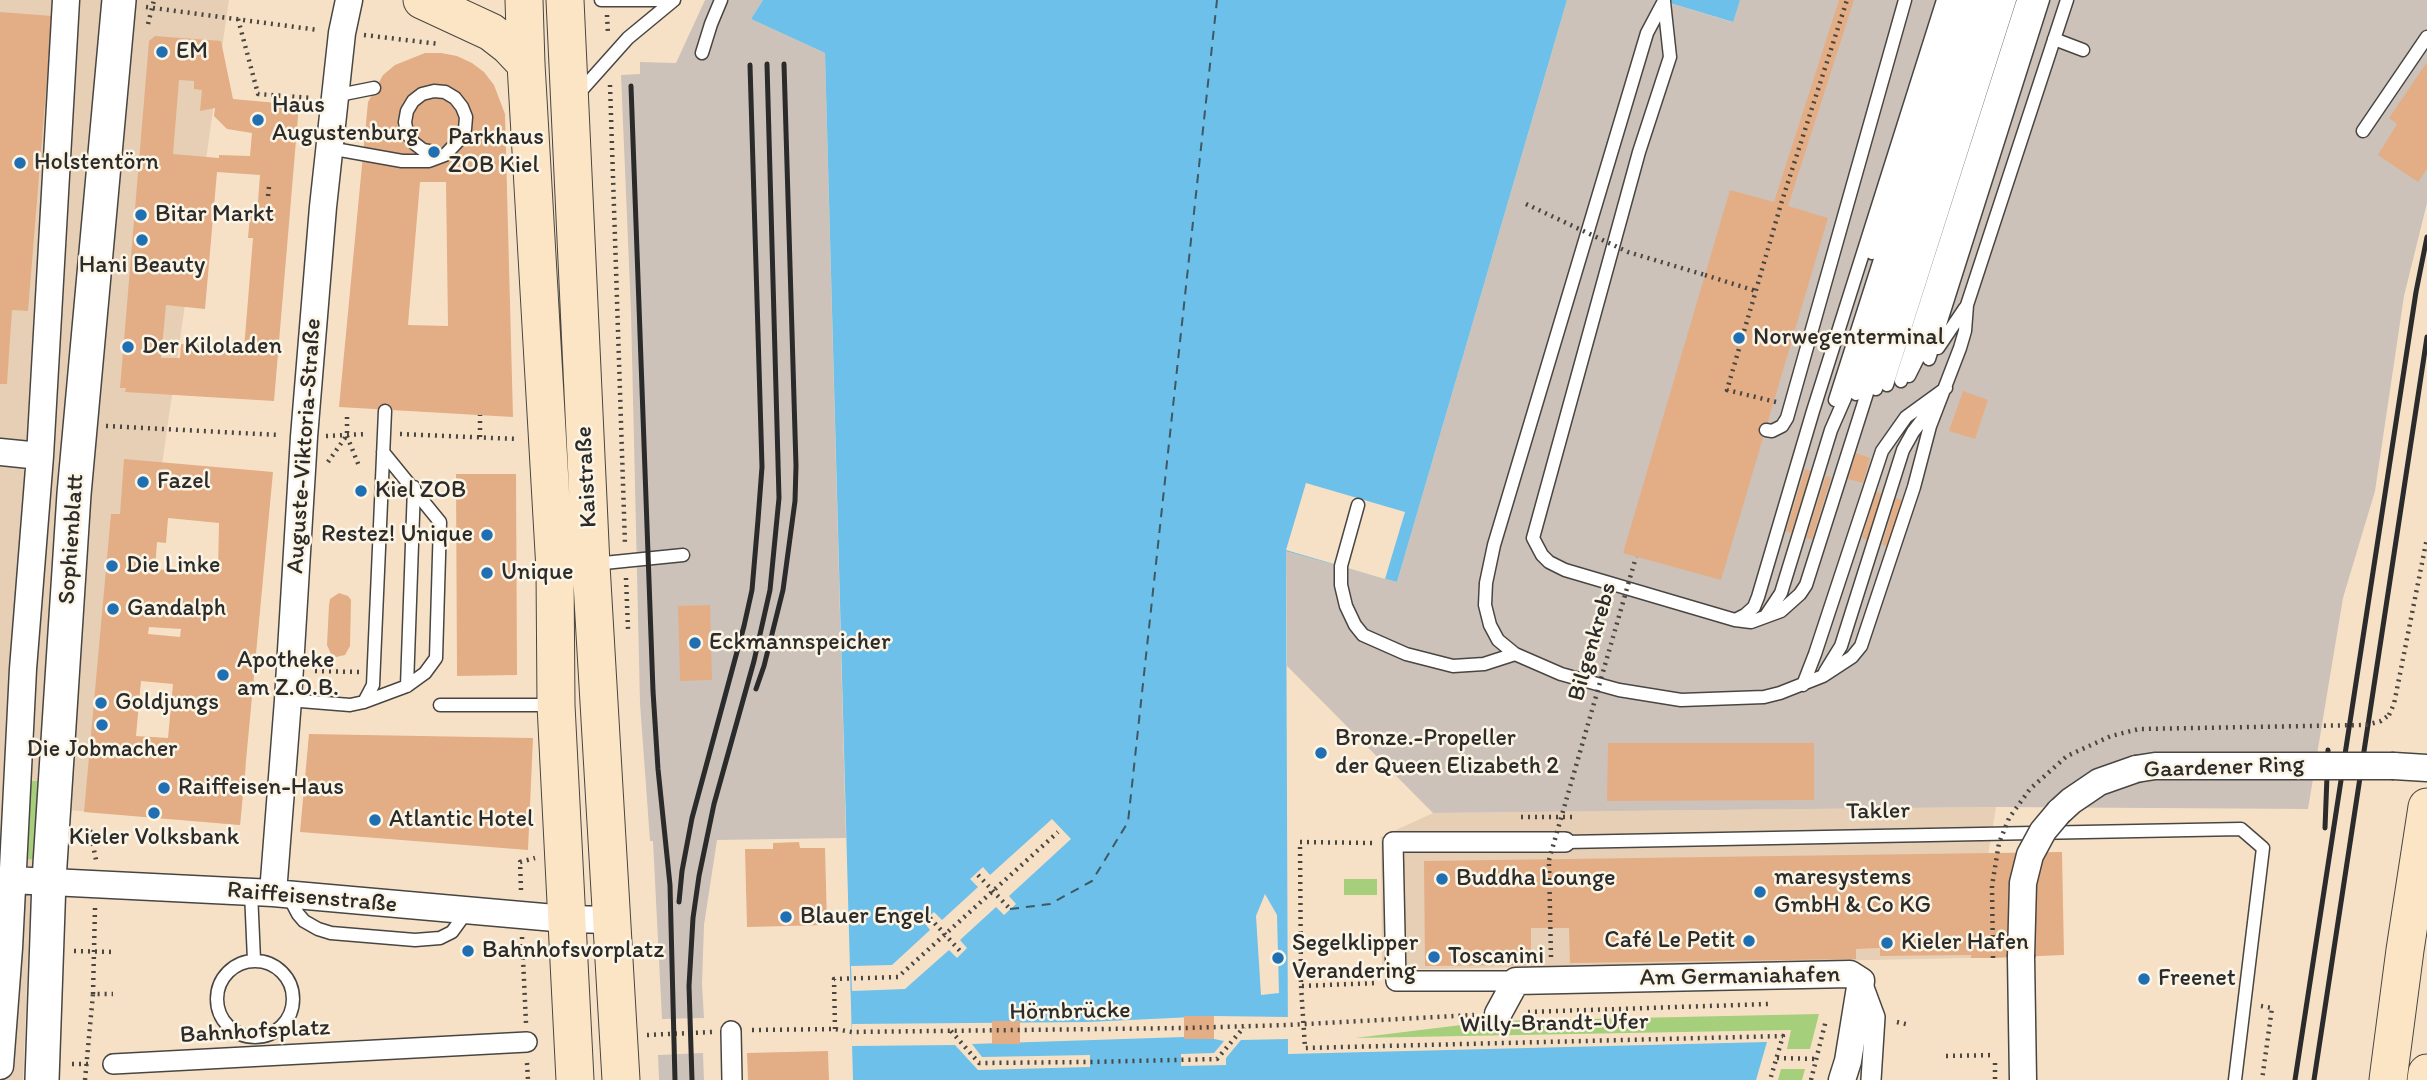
<!DOCTYPE html>
<meta charset="utf-8">
<style>
body{margin:0}
canvas{display:block;background:#f6e1c7}
</style>
<canvas width="2427" height="1080"></canvas>
<script>
const g = document.querySelector('canvas').getContext('2d');
g.lineJoin = 'round';
function fill(path, color) {
  g.fillStyle = color;
  g.fill(path, 'evenodd');
}
function poly(rows) {
  const path = new Path2D();
  for (const r of rows) {
    if (r.length === 3) {
      path.moveTo(r[0] + r[2], r[1]);
      path.arc(r[0], r[1], r[2], 0, 2 * Math.PI);
      continue;
    }
    path.moveTo(r[0], r[1]);
    for (let i = 2; i < r.length; i += 2) path.lineTo(r[i], r[i + 1]);
  }
  return path;
}
function trace(path, color, width, dash) {
  g.strokeStyle = color;
  g.lineWidth = width;
  g.lineCap = dash ? 'butt' : 'round';
  g.setLineDash(dash || []);
  g.stroke(path);
}
function label(font, color, halo, rows, align = 'center') {
  g.font = font + ' Itim,sans-serif';
  g.lineWidth = 5;
  g.setLineDash([]);
  g.textBaseline = 'middle';
  g.strokeStyle = halo;
  g.fillStyle = color;
  for (const [text, x, y, turn = 0] of rows) {
    g.save();
    g.translate(x, y);
    g.rotate((+turn || 0) * Math.PI / 180);
    g.textAlign = isNaN(turn) ? turn : align;
    if (halo) g.strokeText(text, 0, 0);
    g.fillText(text, 0, 0);
    g.restore();
  }
}
fill(poly([
 [0,0,229,0,157,499,128,758,246,767,240,825,34,807,23,1080,0,1080],
 [1996,807,1971,958,1382,970,1381,837,1433,813]
]), '#e7cfb5');
fill(poly([
 [705,0,763,0,751,19,825,53,846,838,717,840,704,925,702,984,704,1018,662,1019,653,841,650,841,640,703,631,312,621,75,640,74,640,62,676,63],
 [1567,0,1660,0,1732,22,1740,0,2427,0,2427,203,2404,296,2375,491,2343,598,2308,809,1996,807,1433,813,1287,666,1286,550,1397,582],
 [703,1053,704,1080,659,1080,658,1055]
]), '#cdc2b9');
fill(poly([
 [31,781,41,781,38,860,28,859],
 [1344,879,1377,879,1377,895,1344,895],
 [1819,1014,1810,1049,1787,1049,1791,1030,1355,1038,1494,1021],
 [1781,1069,1805,1069,1802,1080,1778,1080]
]), '#a5cf7b');
fill(poly([
 [763,0,1567,0,1397,582,1286,551,1288,1054,1767,1042,1756,1080,853,1080,825,53,751,19],
 [1660,0,1740,0,1733,22]
]), '#6dc0e9');
fill(poly([
 [1306,483,1405,512,1385,579,1286,550],
 [1052,819,1071,839,1009,896,1016,904,1004,915,996,907,960,940,967,948,957,958,949,950,905,989,852,991,851,966,892,965,930,930,923,921,934,912,942,920,978,887,970,879,983,867,990,875],
 [1265,894,1277,915,1279,993,1261,995,1256,916],
 [1214,1016,1288,1017,1288,1039,1241,1040,1226,1058,1226,1065,1181,1066,1181,1054,1214,1053,1224,1041,1214,1039,1184,1037,972,1044,982,1057,1090,1055,1090,1067,978,1070,955,1045,852,1046,852,1024,1088,1022]
]), '#f6e1c7');
trace(poly([
 [1010,909,1050,904,1092,881,1128,822,1217,0]
]), '#3f5864', 2, [9, 7]);
fill(poly([
 [1839,0,1854,0,1788,206,1828,218,1721,580,1623,553,1730,190,1774,202],
 [0,12,52,16,28,311,12,310,7,384,0,384],
 [155,36,221,41,233,99,299,105,274,401,125,392,126,388,120,388,149,41],
 [179,80,194,81,194,89,202,90,200,111,215,108,214,116,227,129,252,133,250,156,219,155,219,158,173,154],
 [217,172,260,175,257,215,250,215,248,238,253,238,244,349,181,344,180,358,161,358,166,305,205,309],
 [425,53,441,53,457,56,472,63,484,72,494,85,505,114,513,417,339,407,368,102,383,75,395,65],
 [420,182,446,182,448,326,408,325],
 [2427,62,2427,169,2418,182,2378,155,2397,124,2389,118],
 [1963,391,1988,400,1975,439,1949,431],
 [1856,453,1870,458,1863,483,1848,479],
 [124,459,273,472,240,825,84,812,111,514,120,514],
 [168,518,219,523,218,570,213,570,213,574,155,569,157,542,166,543],
 [149,627,181,629,180,637,148,634],
 [141,681,173,684,168,738,136,736],
 [1805,469,1811,471,1791,533,1786,531],
 [456,474,516,474,517,675,457,676],
 [1826,476,1831,478,1812,539,1806,538],
 [1876,492,1882,494,1867,540,1862,538],
 [1896,498,1902,500,1888,546,1882,545],
 [339,593,348,596,351,600,350,646,345,655,336,657,331,654,327,645,329,605,330,599],
 [710,605,712,680,680,681,678,606],
 [309,734,533,738,528,850,300,832],
 [1608,743,1814,743,1814,800,1607,801],
 [799,842,800,848,825,848,827,925,747,927,745,849,773,849,773,843],
 [2062,852,2064,955,1993,958,1971,958,1971,955,1880,956,1880,948,1856,949,1856,959,1570,963,1569,928,1531,928,1531,965,1425,966,1424,861],
 [1184,1016,1214,1016,1214,1039,1184,1039],
 [992,1021,1020,1021,1020,1044,992,1044],
 [828,1051,829,1080,748,1080,747,1053]
]), '#e3ae85');
const service = poly([
 [601,0,666,0],
 [1664,1,1647,33,1494,545,1486,583,1485,605,1490,625,1498,640,1515,654,1561,674,1619,690,1681,700,1764,697,1780,693,1823,676,1852,657,1861,646,1914,487,1930,426,1960,348,1965,331,1967,305,2067,0],
 [1664,2,1670,57,1639,152,1533,538,1542,555,1549,562,1565,570,1735,620,1751,622,1781,611,1800,594,1806,585,1992,0],
 [2054,39,2083,50],
 [702,53,711,24,721,0],
 [578,94,628,38,674,0],
 [334,96,374,88],
 [2363,131,2427,37],
 [329,148,402,161,429,161,445,155,460,139,465,129,466,117,462,107,455,98,445,92,434,91,422,94,413,101,407,111,405,122,407,133,414,143,423,150,434,152],
 [1872,253,1953,0],
 [1938,348,1965,308],
 [1929,359,2043,0],
 [1909,376,1919,356,2032,0],
 [1901,381,2023,0],
 [1887,385,2010,0],
 [1876,389,2001,0],
 [1856,394,1982,0],
 [1835,400,1963,0],
 [1766,430,1772,431,1782,426,1787,418,1905,0],
 [1358,505,1341,566,1341,585,1346,606,1355,625,1363,635,1406,654,1453,666,1484,664,1515,654],
 [594,564,683,555],
 [1765,617,1781,593,1831,430,1845,398,1973,0],
 [1735,620,1745,615,1754,607,1758,597,1813,411,1943,0],
 [1825,672,1841,646,1903,450,1913,432,1935,403],
 [1803,685,1815,654,1882,451,1906,417,1946,388],
 [407,686,414,487],
 [288,700,350,705,364,702,407,686,425,673,436,658,440,522,383,452],
 [364,702,373,685,385,411],
 [440,705,552,705],
 [1565,842,2241,829,2263,848,2235,1080],
 [251,892,254,960],
 [288,895,298,914,304,921,318,929,331,933,415,940,440,938,452,932,468,910],
 [255,999,38]
]);
const pedestrian = poly([
 [1516,981,1396,981,1393,842,1565,842],
 [1862,982,1875,1017,1871,1080],
 [731,1031,732,1080],
 [113,1064,527,1042]
]);
const minor = poly([
 [0,452,40,456],
 [2394,766,2427,768],
 [2059,812,2071,801,2099,782,2136,769],
 [11,880,273,893,566,919,612,920],
 [273,893,288,700,304,437,323,207,342,33,349,0],
 [2021,957,2023,1080],
 [1498,1014,1516,981,1850,974,1861,981,1848,1061,1842,1080],
 [0,1066,9,948,23,669,40,456,66,0]
]);
const tertiary = poly([
 [42,1080,49,880,74,494,119,0]
]);
const secondary = poly([
 [422,0,491,32,509,46,526,64],
 [524,0,526,64,555,570,556,705,575,1080],
 [565,0,591,565,621,1080],
 [2388,1080,2405,950,2427,807],
 [2426,1080,2427,1073]
]);
trace(service, '#494642', 15);
trace(pedestrian, '#494642', 22);
trace(minor, '#494642', 29);
trace(tertiary, '#494642', 36);
trace(secondary, '#494642', 39);
trace(poly([
 [146,7,318,30],
 [607,15,608,34],
 [238,19,258,94,312,98],
 [148,24,154,0],
 [364,35,439,44],
 [610,85,625,545],
 [268,196,269,187],
 [1705,275,1756,291],
 [1776,402,1727,390,1781,204,1847,0],
 [106,426,279,435],
 [400,434,517,439],
 [326,436,366,434],
 [347,436,359,466],
 [480,437,480,415],
 [328,462,347,435,347,415],
 [626,578,628,629],
 [315,671,359,672],
 [2389,715,2394,704,2427,538],
 [1521,817,1574,817],
 [90,830,96,860],
 [1372,843,1300,842,1301,986,1377,983],
 [1549,864,1551,957],
 [978,875,1010,909],
 [521,890,520,862,535,858],
 [930,918,960,951],
 [522,937,526,1023],
 [74,951,115,952],
 [1301,986,1305,1048,1783,1036,1770,1080],
 [93,994,95,908],
 [2261,1006,2272,1008,2262,1080],
 [1528,1012,1768,1004],
 [1897,1022,1910,1025],
 [835,1029,834,979,898,977,1058,832],
 [752,1030,835,1029,852,1032,1184,1028,1288,1025,1474,1015],
 [951,1031,979,1063,1090,1062,1217,1059,1244,1027],
 [647,1035,712,1032],
 [1946,1056,1995,1055],
 [1777,1058,1819,1059],
 [527,1063,528,1080],
 [1995,1063,1995,1080],
 [72,1064,88,1064],
 [85,1080,93,994,113,994],
 [1811,1080,1826,1020]
]), '#494642', 4.5, [2, 5]);
trace(service, '#fff', 12);
trace(pedestrian, '#fff', 19);
trace(minor, '#fff', 26);
trace(tertiary, '#fff', 33);
trace(secondary, '#fce5c4', 37);
trace(poly([
 [631,86,653,691,658,769,670,885,675,1080],
 [756,689,764,666,783,590,795,501,796,466,784,64],
 [2325,828,2328,750],
 [679,902,682,871,692,818,744,626,752,590,758,520,762,467,750,65],
 [692,1080,689,986,693,918,699,876,714,804,754,661,770,590,779,498,767,64],
 [2295,1080,2416,292,2427,237],
 [2314,1080,2427,337]
]), '#2b2b2b', 5);
const minorBridge = poly([
 [2136,769,2155,766,2394,766],
 [2021,957,2023,883,2030,855,2043,831,2059,812]
]);
trace(minorBridge, '#494642', 29, []);
trace(poly([
 [1526,204,1628,252,1705,275],
 [1549,860,1636,557],
 [1993,958,1992,886,1999,843,2009,818,2030,789,2067,756,2111,736,2139,729,2366,725,2381,721,2389,715]
]), '#494642', 4.5, [2, 5]);
trace(minorBridge, '#fff', 26);
for (const [x, y, r, color] of [
 [162,52,7,"#1f6fb2"],
 [258,120,7,"#1f6fb2"],
 [434,152,7,"#1f6fb2"],
 [20,163,7,"#1f6fb2"],
 [141,215,7,"#1f6fb2"],
 [142,240,7,"#1f6fb2"],
 [1739,338,7,"#1f6fb2"],
 [128,347,7,"#1f6fb2"],
 [143,482,7,"#1f6fb2"],
 [361,491,7,"#1f6fb2"],
 [487,535,7,"#1f6fb2"],
 [112,566,7,"#1f6fb2"],
 [487,573,7,"#1f6fb2"],
 [113,609,7,"#1f6fb2"],
 [695,643,7,"#1f6fb2"],
 [223,675,7,"#1f6fb2"],
 [101,703,7,"#1f6fb2"],
 [102,725,7,"#1f6fb2"],
 [1321,753,7,"#1f6fb2"],
 [164,788,7,"#1f6fb2"],
 [154,813,7,"#1f6fb2"],
 [375,820,7,"#1f6fb2"],
 [1442,879,7,"#1f6fb2"],
 [1760,892,7,"#1f6fb2"],
 [786,917,7,"#1f6fb2"],
 [1749,941,7,"#1f6fb2"],
 [1887,943,7,"#1f6fb2"],
 [468,951,7,"#1f6fb2"],
 [1434,957,7,"#1f6fb2"],
 [1278,958,7,"#1f6fb2"],
 [2144,979,7,"#1f6fb2"]
]) {
  const dot = new Path2D();
  dot.arc(x, y, r, 0, 2 * Math.PI);
  g.fillStyle = color;
  g.fill(dot);
  trace(dot, '#fcf5e5', 2.5);
}
label('24px', '#2b2b2b', '#fcf5e5', [
 ["EM",176,52],
 ["Haus",272,106],
 ["Augustenburg",272,134],
 ["Parkhaus",448,138],
 ["ZOB Kiel",448,166],
 ["Holstentörn",34,163],
 ["Bitar Markt",155,215],
 ["Hani Beauty",142,266,"center"],
 ["Norwegenterminal",1753,338],
 ["Der Kiloladen",142,347],
 ["Fazel",157,482],
 ["Kiel ZOB",375,491],
 ["Restez! Unique",473,535,"right"],
 ["Die Linke",126,566],
 ["Unique",501,573],
 ["Gandalph",127,609],
 ["Eckmannspeicher",709,643],
 ["Apotheke",237,661],
 ["am Z.O.B.",237,689],
 ["Goldjungs",115,703],
 ["Bronze.-Propeller",1335,739],
 ["der Queen Elizabeth 2",1335,767],
 ["Die Jobmacher",102,750,"center"],
 ["Raiffeisen-Haus",178,788],
 ["Atlantic Hotel",389,820],
 ["Kieler Volksbank",154,838,"center"],
 ["maresystems",1774,878],
 ["GmbH & Co KG",1774,906],
 ["Buddha Lounge",1456,879],
 ["Blauer Engel",800,917],
 ["Café Le Petit",1735,941,"right"],
 ["Kieler Hafen",1901,943],
 ["Segelklipper",1292,944],
 ["Verandering",1292,972],
 ["Bahnhofsvorplatz",482,951],
 ["Toscanini",1448,957],
 ["Freenet",2158,979]
], 'left');
label('24px', '#2b2b2b', '#fcf5e5', [
 ["Auguste-Viktoria-Straße",305,446,-86],
 ["Kaistraße",587,477,-93],
 ["Sophienblatt",72,539,-86],
 ["Bilgenkrebs",1593,642,-74],
 ["Gaardener Ring",2224,768,-2],
 ["Takler",1878,812,-1],
 ["Raiffeisenstraße",312,898,5],
 ["Am Germaniahafen",1740,977,-1],
 ["Hörnbrücke",1070,1012,-1],
 ["Willy-Brandt-Ufer",1554,1024,-1],
 ["Bahnhofsplatz",255,1032,-3]
]);
</script>
